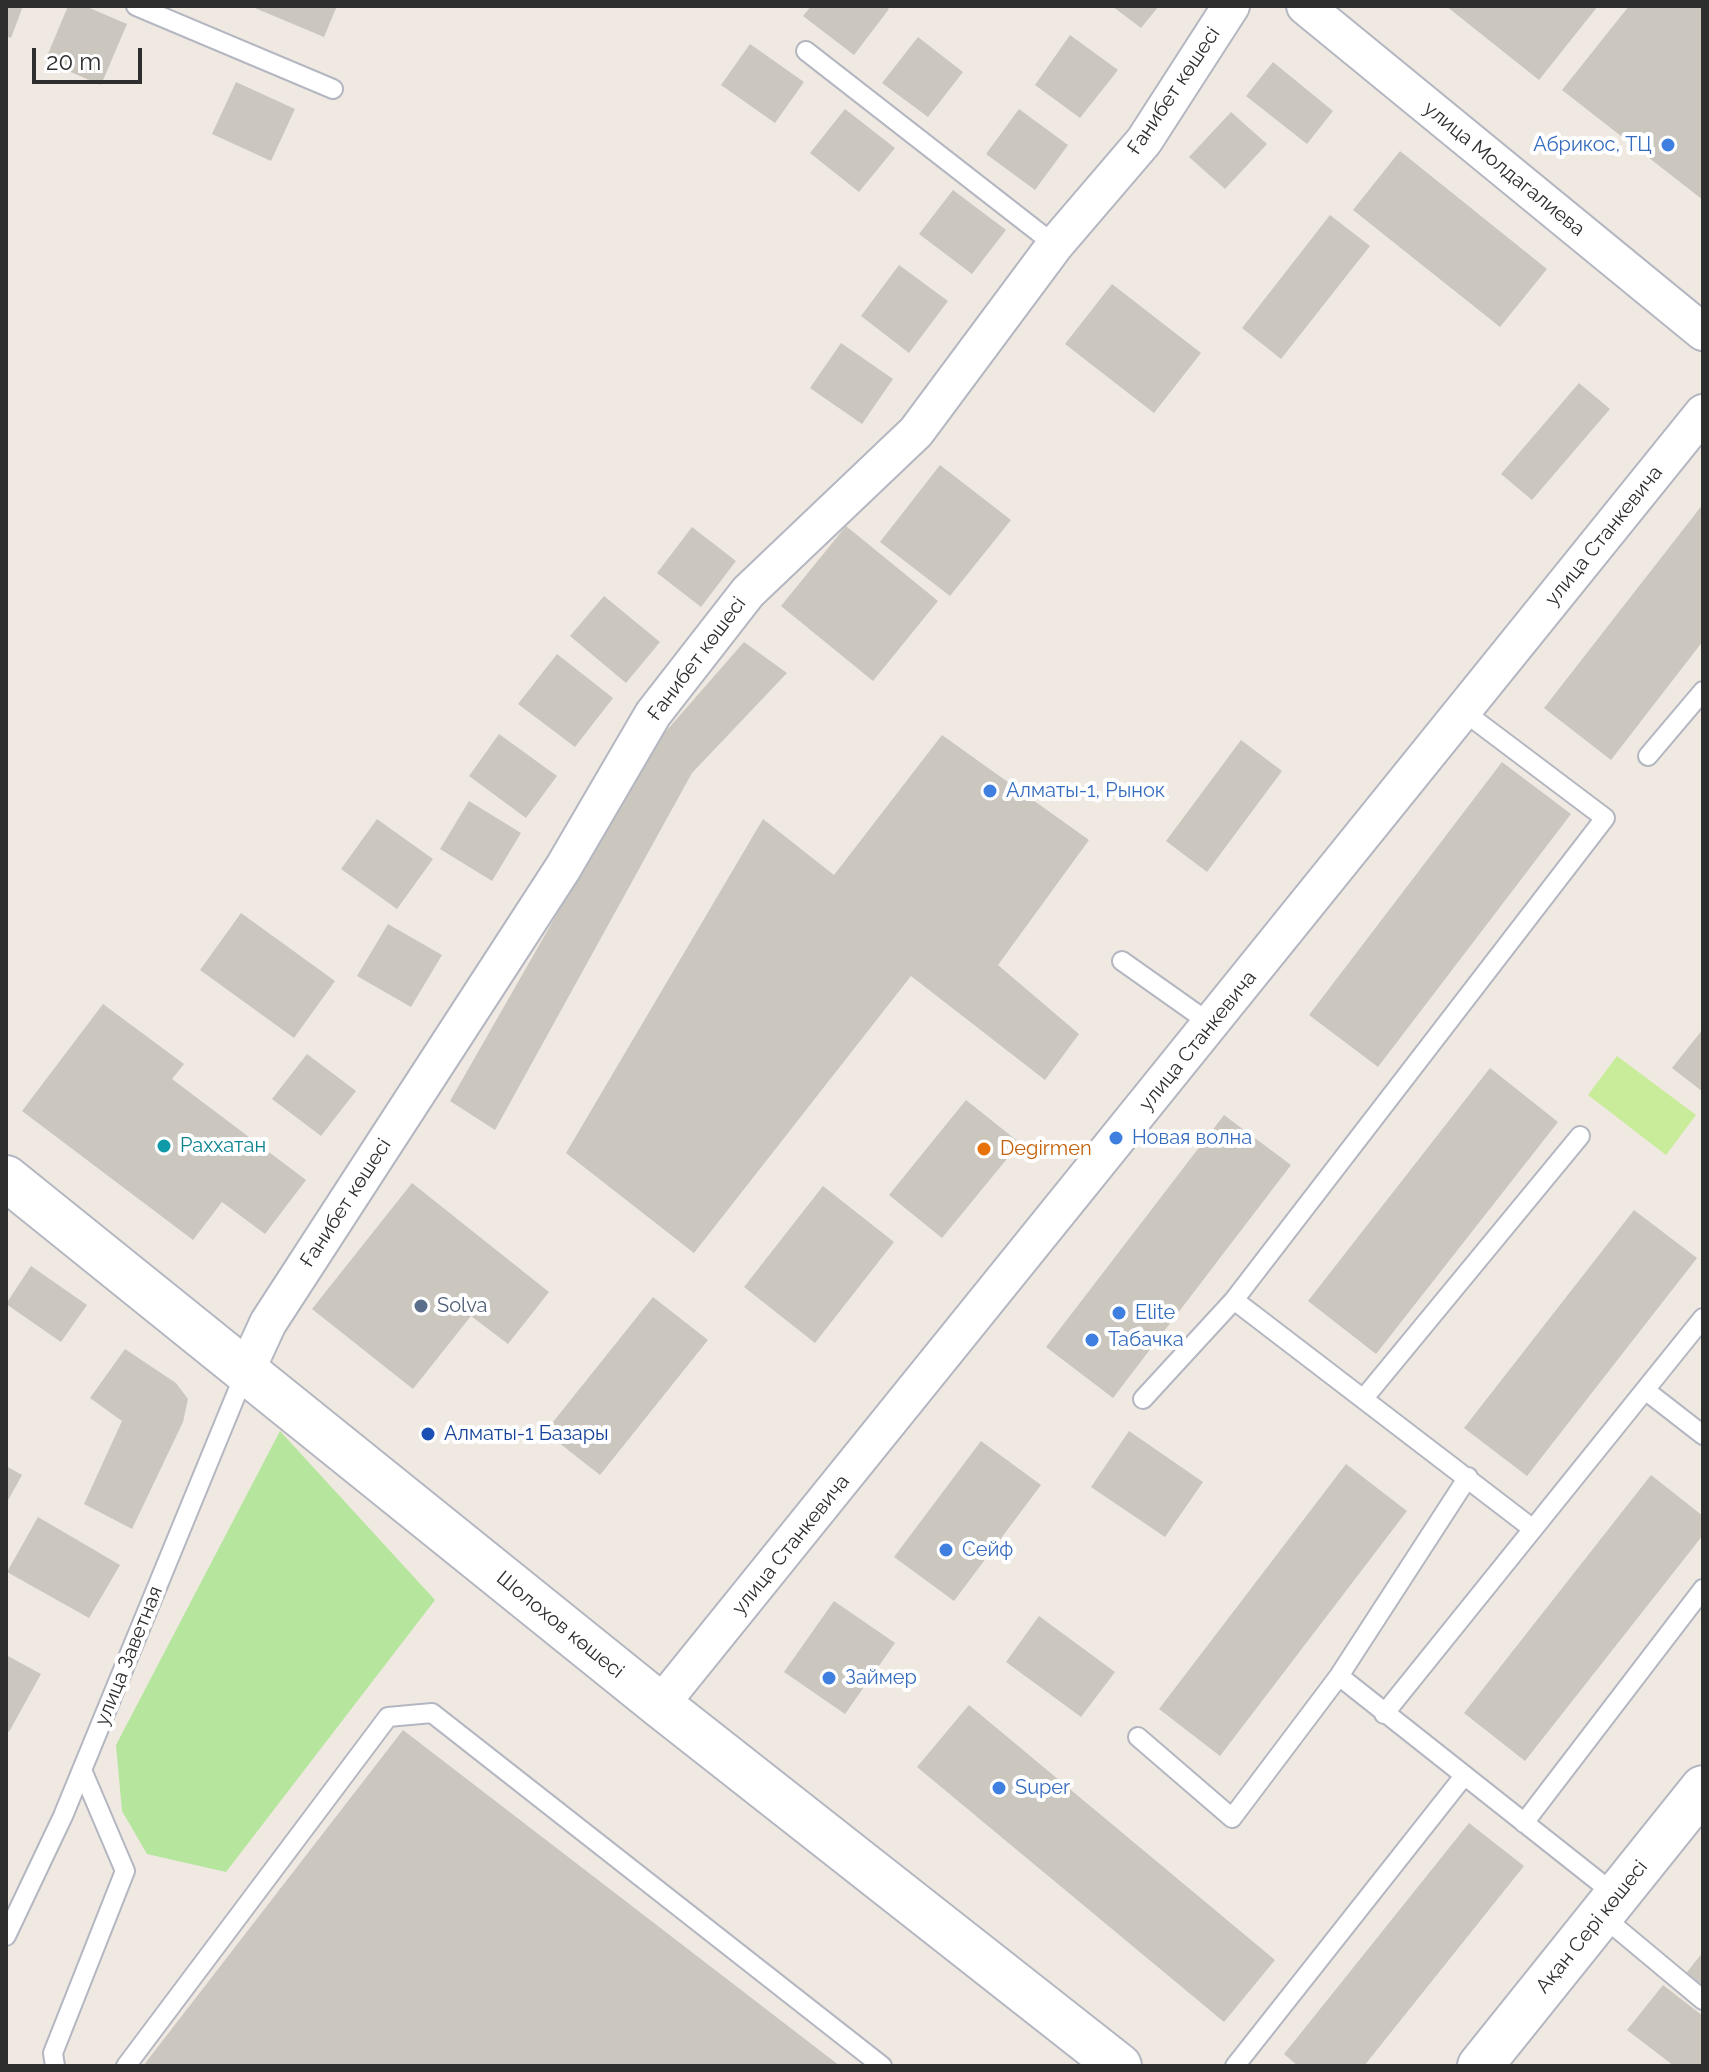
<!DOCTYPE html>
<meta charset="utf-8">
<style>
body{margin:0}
#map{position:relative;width:1709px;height:2072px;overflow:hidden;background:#efe9e1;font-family:Raleway,sans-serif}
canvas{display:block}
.frame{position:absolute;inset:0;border:8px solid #2e2e2e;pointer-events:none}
.scale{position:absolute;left:32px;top:48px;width:110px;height:36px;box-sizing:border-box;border:4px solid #2e2e2e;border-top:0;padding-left:10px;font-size:24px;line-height:28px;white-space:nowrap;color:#2e2e2e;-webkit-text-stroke:6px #fff;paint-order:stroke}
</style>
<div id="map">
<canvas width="1709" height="2072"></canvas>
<div class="frame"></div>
<div class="scale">20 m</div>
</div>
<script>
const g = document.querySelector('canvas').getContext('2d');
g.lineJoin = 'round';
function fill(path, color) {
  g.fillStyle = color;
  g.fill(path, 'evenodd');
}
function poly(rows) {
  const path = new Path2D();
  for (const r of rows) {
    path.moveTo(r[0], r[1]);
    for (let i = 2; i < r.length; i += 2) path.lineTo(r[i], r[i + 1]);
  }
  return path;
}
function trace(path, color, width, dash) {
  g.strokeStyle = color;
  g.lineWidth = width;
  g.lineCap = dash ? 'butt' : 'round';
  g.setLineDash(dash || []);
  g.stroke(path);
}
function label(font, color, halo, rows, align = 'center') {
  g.font = font + ' Raleway,sans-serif';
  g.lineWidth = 8;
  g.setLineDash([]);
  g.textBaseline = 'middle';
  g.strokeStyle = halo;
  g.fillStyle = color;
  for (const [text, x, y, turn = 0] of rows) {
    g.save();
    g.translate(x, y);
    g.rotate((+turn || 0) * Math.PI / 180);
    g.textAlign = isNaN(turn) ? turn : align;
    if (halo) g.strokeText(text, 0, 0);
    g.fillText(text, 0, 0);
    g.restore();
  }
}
fill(poly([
 [280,1431,435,1600,226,1872,147,1854,122,1811,116,1745]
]), '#b6e59e');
fill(poly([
 [1617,1056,1696,1115,1666,1155,1588,1095]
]), '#c9ec9a');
fill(poly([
 [6,6,23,6,11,38,6,36],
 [68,6,85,6,127,24,101,85,45,61],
 [250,6,337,6,324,37],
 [811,6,885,6,889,9,854,55,803,16],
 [1112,6,1159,6,1141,28],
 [1446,6,1598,6,1539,80],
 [1629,6,1703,6,1703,200,1562,90],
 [1070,35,1118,70,1080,118,1035,85],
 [918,37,963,72,928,117,882,83],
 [750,44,804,82,775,123,721,85],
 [1273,62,1333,111,1307,144,1246,96],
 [236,82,295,109,271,161,212,134],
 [845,109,895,148,859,192,810,153],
 [1019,109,1068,145,1035,190,986,154],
 [1231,112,1267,144,1225,189,1189,157],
 [1400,151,1547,269,1500,327,1353,210],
 [953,190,1006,230,972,274,919,234],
 [1330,215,1370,246,1281,359,1242,328],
 [899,265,948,301,909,353,861,316],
 [1112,284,1201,353,1154,413,1065,344],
 [841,343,893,379,862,424,810,388],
 [1579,383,1610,409,1532,500,1501,474],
 [940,465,1011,520,950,596,880,542],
 [1703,504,1703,641,1611,760,1544,708],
 [846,526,938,601,873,681,781,606],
 [692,527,736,561,701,607,657,573],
 [604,596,660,642,626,683,570,636],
 [744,642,787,673,692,773,495,1130,450,1101,653,746],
 [557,654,613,698,575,747,518,704],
 [499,734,557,776,526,818,469,776],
 [942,735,1089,840,998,965,1079,1034,1045,1080,911,976,694,1253,566,1153,763,819,834,875],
 [1241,740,1282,771,1207,872,1166,841],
 [1502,762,1571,814,1378,1067,1309,1015],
 [469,801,521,833,492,881,440,849],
 [377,819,433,859,397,909,341,869],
 [241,913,335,981,294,1038,200,970],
 [388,924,442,955,411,1007,357,976],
 [103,1004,184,1064,172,1079,306,1180,265,1234,222,1202,193,1240,22,1111],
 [1703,1029,1703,1092,1672,1068],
 [307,1054,356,1091,321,1136,272,1099],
 [1490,1068,1558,1122,1376,1354,1308,1301],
 [966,1100,1020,1143,942,1238,889,1195],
 [1224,1115,1291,1165,1113,1398,1046,1347],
 [412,1183,549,1292,508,1344,471,1316,413,1389,312,1309],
 [823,1186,894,1242,815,1343,744,1287],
 [1634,1210,1697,1258,1527,1476,1464,1428],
 [31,1266,87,1305,61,1342,6,1304],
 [653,1297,708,1340,600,1475,545,1432],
 [125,1349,176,1383,188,1399,183,1422,132,1529,84,1504,122,1421,90,1398],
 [1129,1431,1203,1482,1165,1537,1091,1487],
 [981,1441,1041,1485,954,1601,894,1557],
 [1346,1464,1407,1511,1220,1756,1159,1709],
 [6,1466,22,1475,6,1504],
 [1651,1475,1703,1516,1703,1535,1525,1761,1464,1713],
 [38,1517,120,1565,89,1618,7,1572],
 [834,1601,895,1643,845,1714,784,1672],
 [1039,1616,1115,1672,1081,1717,1006,1662],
 [6,1655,41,1674,9,1732,6,1730],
 [969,1705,1275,1960,1224,2022,917,1767],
 [403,1730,840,2066,143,2066],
 [1469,1823,1524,1866,1364,2066,1298,2066,1284,2054],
 [1703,1952,1703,1992,1683,1977],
 [1663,1985,1703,2016,1703,2066,1674,2066,1627,2030]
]), '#cbc7bf');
const lane = poly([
 [136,6,333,89],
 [806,51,1055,245],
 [1648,756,1703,691],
 [1122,961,1211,1024],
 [1234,1300,1533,1529],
 [1645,1390,1703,1435],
 [1364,1398,1580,1136],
 [1143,1399,1234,1300,1605,818,1463,711],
 [1339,1676,1617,1896],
 [1384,1714,1703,1318],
 [1138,1737,1232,1818,1339,1676,1468,1477],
 [1524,1823,1703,1589],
 [1601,1915,1703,2000],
 [6,1936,63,1816,245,1373],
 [55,2066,53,2053,125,1871,82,1770],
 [126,2066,388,1717,432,1713,882,2066],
 [1235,2066,1464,1776]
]);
const street = poly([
 [1305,6,1703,332],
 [245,1373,268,1323,563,868,653,714,748,592,916,432,1055,245,1144,141,1231,6],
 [660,1705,1703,413]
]);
const secondary = poly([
 [6,1178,660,1705,1119,2066],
 [1480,2066,1703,1788]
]);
trace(lane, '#b4b7c1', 22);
trace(street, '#b4b7c1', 40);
trace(secondary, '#b4b7c1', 48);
trace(lane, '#fff', 18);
trace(street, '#fff', 36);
trace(secondary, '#fff', 44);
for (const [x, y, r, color] of [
 [1668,145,8,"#3f7fe0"],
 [990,791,8,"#3f7fe0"],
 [1116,1138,8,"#3f7fe0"],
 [164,1146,8,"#0f9aa8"],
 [984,1149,8,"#e8710a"],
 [421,1306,8,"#5c6f8a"],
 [1119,1313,8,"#3f7fe0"],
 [1092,1340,8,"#3f7fe0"],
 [428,1434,8,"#1a4fb4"],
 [946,1550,8,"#3f7fe0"],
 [829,1678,8,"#3f7fe0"],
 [999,1788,8,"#3f7fe0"]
]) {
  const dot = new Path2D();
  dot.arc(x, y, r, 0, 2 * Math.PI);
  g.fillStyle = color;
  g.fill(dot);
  trace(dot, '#fff', 3);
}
label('20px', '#2e2e2e', '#fff', [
 ["Ғанибет көшесі",1174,91,-56],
 ["улица Молдагалиева",1504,169,39],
 ["улица Станкевича",1604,536,-51],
 ["Ғанибет көшесі",697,659,-53],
 ["улица Станкевича",1198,1041,-51],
 ["Ғанибет көшесі",346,1203,-57],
 ["улица Станкевича",791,1545,-51],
 ["Шолохов көшесі",560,1625,39],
 ["улица Заветная",129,1656,-68],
 ["Ақан Сері көшесі",1592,1927,-51]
]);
label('20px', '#366cbe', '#fff', [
 ["Абрикос, ТЦ",1652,145,"right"],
 ["Алматы-1, Рынок",1006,791],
 ["Новая волна",1132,1138],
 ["Elite",1135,1313],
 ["Табачка",1108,1340],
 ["Сейф",962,1550],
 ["Займер",845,1678],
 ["Super",1015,1788]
], 'left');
label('20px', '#0d838f', '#fff', [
 ["Раххатан",180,1146]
], 'left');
label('20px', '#c56008', '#fff', [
 ["Degirmen",1000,1149]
], 'left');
label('20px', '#4e5e75', '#fff', [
 ["Solva",437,1306]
], 'left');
label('20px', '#164399', '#fff', [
 ["Алматы-1 Базары",444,1434]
], 'left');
</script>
